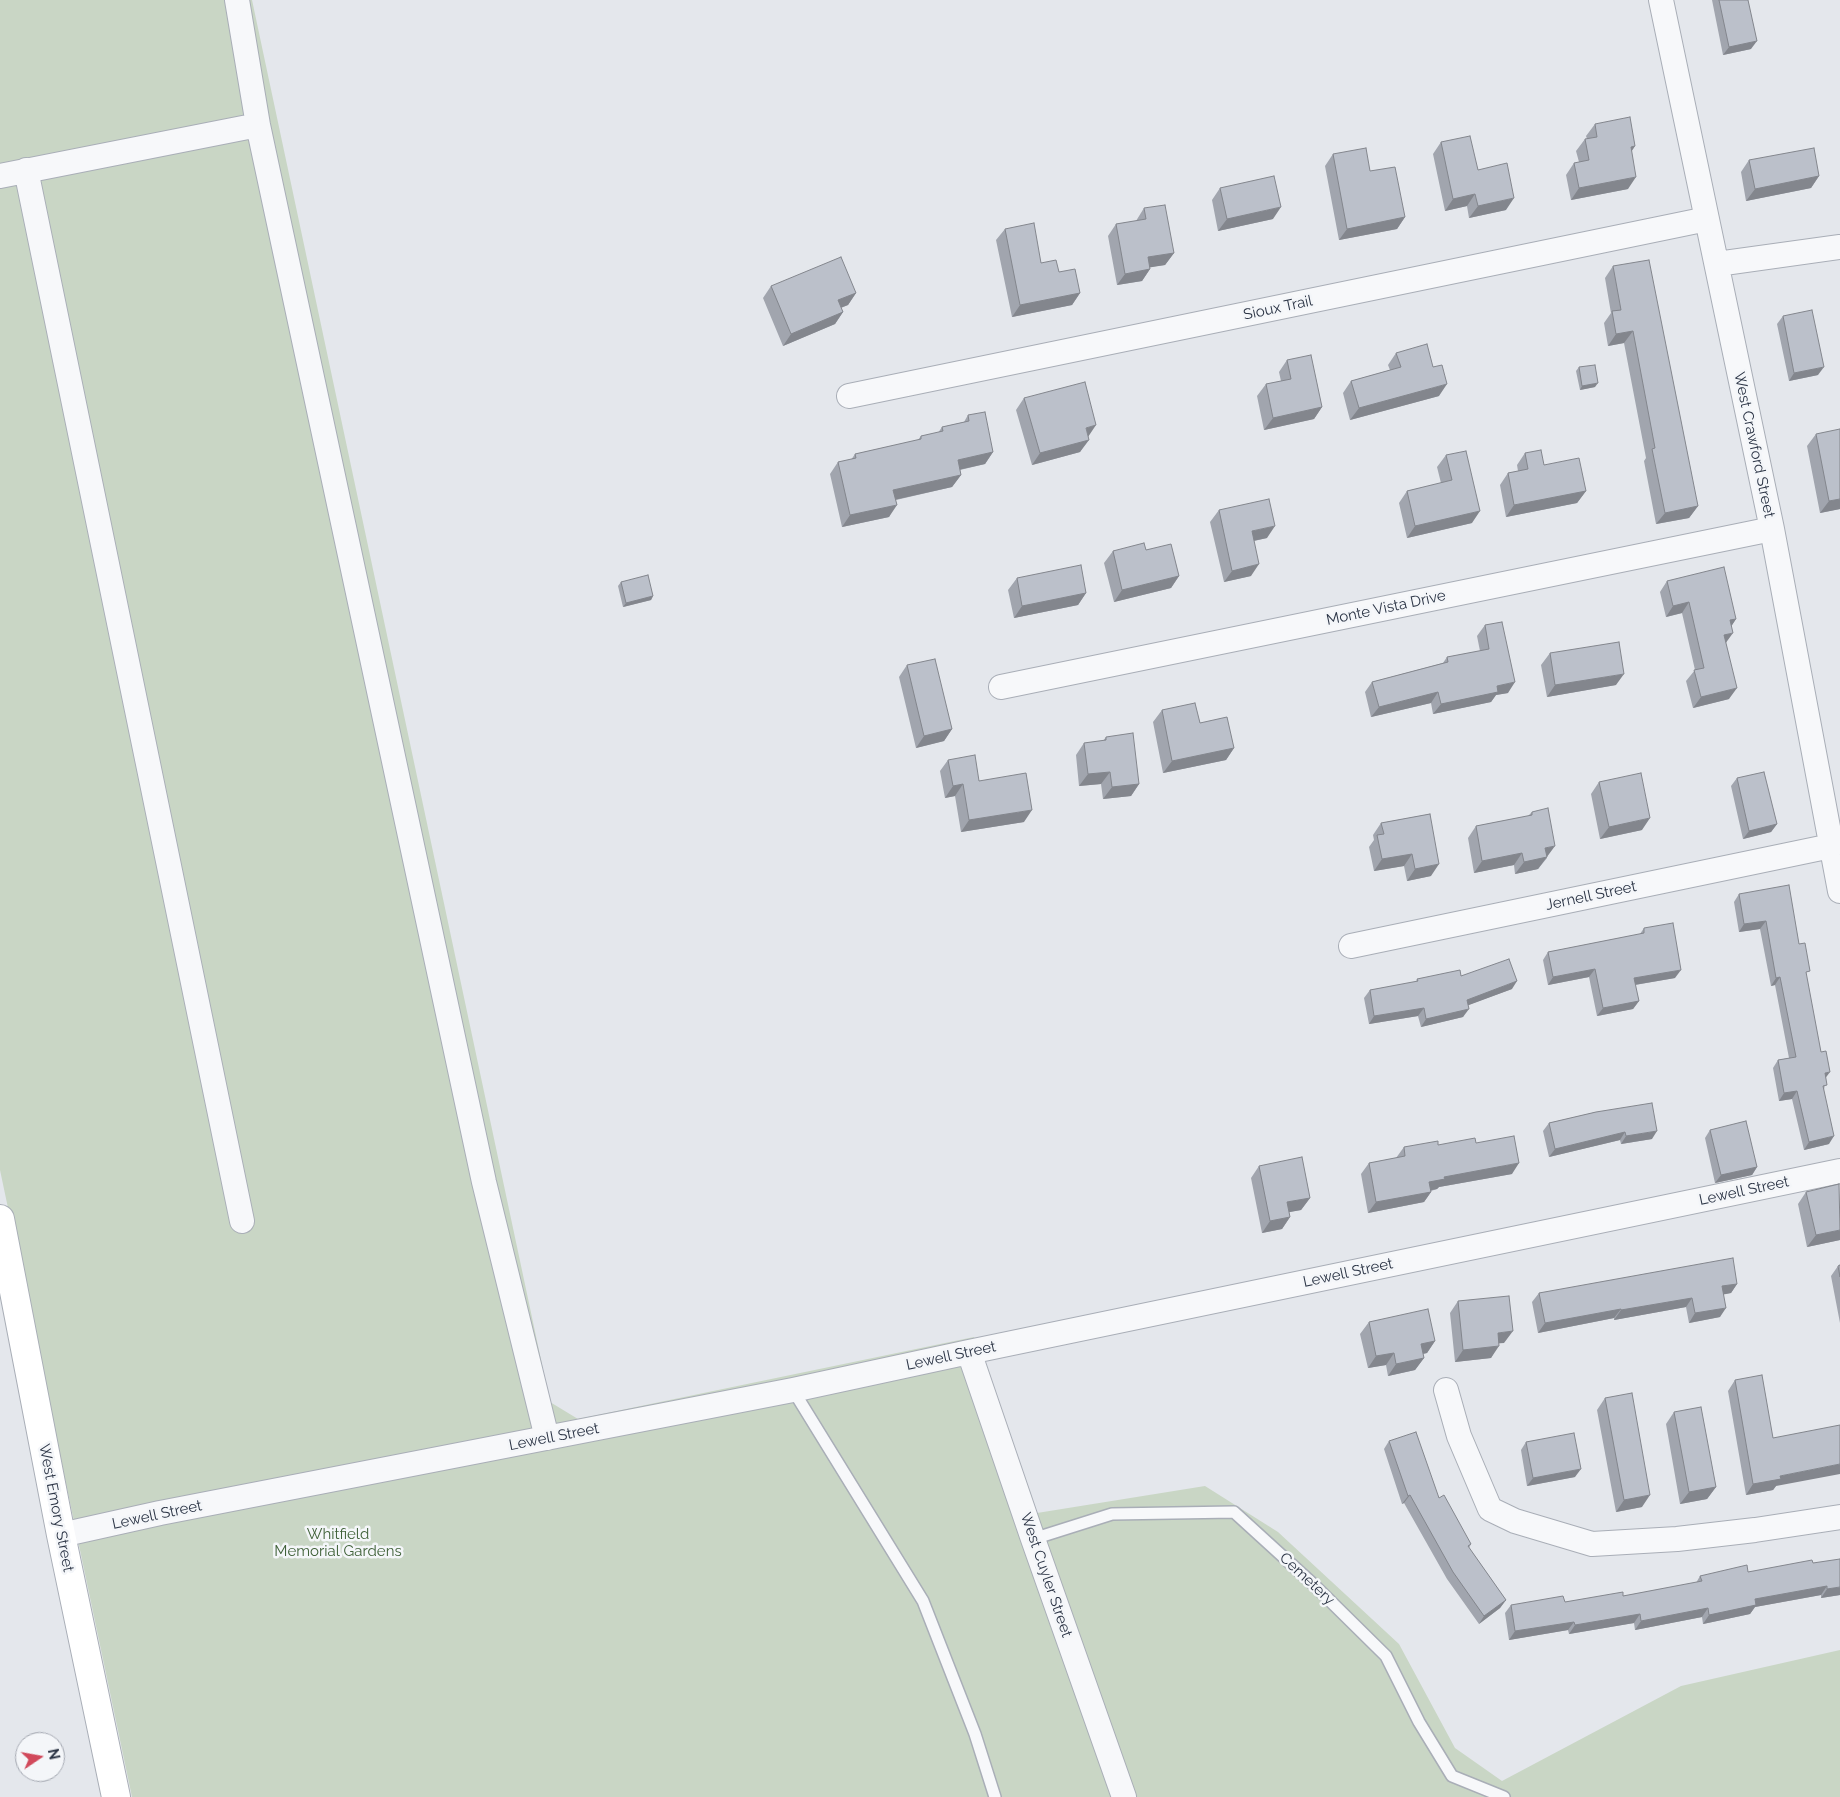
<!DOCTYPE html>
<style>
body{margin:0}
#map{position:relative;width:1840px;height:1797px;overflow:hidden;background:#e4e7ec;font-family:Raleway,sans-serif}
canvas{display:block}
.north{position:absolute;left:15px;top:1732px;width:50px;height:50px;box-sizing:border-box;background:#f4f6f9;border:1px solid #a4a8b1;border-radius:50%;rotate:78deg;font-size:14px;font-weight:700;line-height:20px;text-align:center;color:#2b3445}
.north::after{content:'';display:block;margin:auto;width:18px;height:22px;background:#d1495b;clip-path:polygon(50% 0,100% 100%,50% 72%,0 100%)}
</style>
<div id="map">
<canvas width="1840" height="1797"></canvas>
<div class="north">N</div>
</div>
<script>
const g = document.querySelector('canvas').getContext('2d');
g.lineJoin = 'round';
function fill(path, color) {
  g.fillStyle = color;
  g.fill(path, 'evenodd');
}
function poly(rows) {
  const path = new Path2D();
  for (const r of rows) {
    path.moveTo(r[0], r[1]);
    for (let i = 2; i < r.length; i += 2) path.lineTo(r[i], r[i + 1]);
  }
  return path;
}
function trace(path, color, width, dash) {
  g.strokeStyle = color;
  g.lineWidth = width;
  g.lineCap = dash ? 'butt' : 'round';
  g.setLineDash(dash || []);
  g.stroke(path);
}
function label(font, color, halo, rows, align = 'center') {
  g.font = font + ' Raleway,sans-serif';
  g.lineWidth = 5;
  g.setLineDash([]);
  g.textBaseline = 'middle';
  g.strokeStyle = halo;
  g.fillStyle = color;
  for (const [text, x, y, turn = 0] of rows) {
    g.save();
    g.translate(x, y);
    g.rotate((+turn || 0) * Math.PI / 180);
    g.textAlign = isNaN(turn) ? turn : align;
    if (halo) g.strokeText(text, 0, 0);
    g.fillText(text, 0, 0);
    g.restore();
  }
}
fill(poly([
 [0,0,252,0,550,1402,578,1419,974,1337,1037,1513,1205,1486,1278,1532,1399,1644,1455,1748,1502,1781,1681,1686,1840,1650,1840,1797,132,1797,0,1170]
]), '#c9d6c5');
const lane = poly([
 [793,1390,923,1601,975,1734,995,1797],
 [1033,1539,1112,1514,1234,1512,1313,1584,1386,1656,1419,1722,1452,1776,1504,1797]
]);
const street = poly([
 [237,0,258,125,484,1182,547,1438],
 [1661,0,1772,529,1840,891],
 [26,170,242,1221],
 [0,176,258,125],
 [1717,264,1840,247],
 [849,396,1707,219],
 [1001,687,1772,529],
 [1351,946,1831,846],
 [969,1352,1033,1539,1124,1797],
 [1446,1390,1459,1436,1490,1509,1515,1521,1592,1544,1677,1539,1755,1530,1840,1517],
 [61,1535,160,1513,793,1390,969,1352,1840,1171]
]);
const secondary = poly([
 [0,1219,61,1535,116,1797]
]);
trace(lane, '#a9aeb7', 14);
trace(street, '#a9aeb7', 26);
trace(secondary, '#a9aeb7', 30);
trace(lane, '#f7f8fa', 11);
trace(street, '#f7f8fa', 24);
trace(secondary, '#fff', 28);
fill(poly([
 [1712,0,1748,0,1751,49,1723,55],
 [1595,124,1635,146,1631,152,1628,189,1571,200,1566,175,1574,163,1579,162,1576,151,1585,139,1587,139,1586,136],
 [1441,142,1478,170,1506,210,1469,218,1467,206,1445,211,1433,154],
 [1333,154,1370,171,1405,217,1397,229,1339,240,1325,166],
 [1749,160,1819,176,1811,188,1746,201,1741,172],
 [1220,188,1273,219,1218,231,1212,200],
 [1144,208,1174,253,1165,265,1150,267,1150,269,1142,281,1117,285,1108,236,1116,224,1136,221],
 [1005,229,1041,263,1059,272,1080,293,1072,305,1012,317,996,240],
 [1613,266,1698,506,1689,518,1656,524,1644,461,1646,458,1624,343,1608,346,1604,323,1611,313,1605,278],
 [771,286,856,293,848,305,841,308,843,312,835,324,783,346,763,298],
 [1783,316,1818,375,1789,381,1777,324],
 [1396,353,1439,396,1350,420,1343,393,1351,381,1390,370,1388,365],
 [1287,360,1322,407,1314,419,1264,430,1257,396,1266,384,1281,381,1279,372],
 [1579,367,1595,387,1580,390,1576,371],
 [1024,398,1088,437,1080,452,1032,465,1016,410],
 [968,415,993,452,985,464,960,470,961,475,952,487,896,500,889,517,842,527,830,474,838,462,851,460,855,454,918,440,921,436,938,433,942,427,964,422],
 [1816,434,1840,509,1820,513,1807,446],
 [1525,453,1586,491,1577,503,1506,517,1500,485,1508,473,1518,471,1517,465],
 [1446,455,1472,523,1407,538,1399,503,1407,491,1441,483,1437,467],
 [1219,510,1267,538,1254,541,1251,576,1224,582,1210,522],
 [1146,550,1179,576,1171,588,1114,602,1104,563,1113,551],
 [1017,578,1086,593,1078,605,1014,618,1008,590],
 [1667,581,1736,619,1731,626,1726,643,1729,699,1693,708,1686,681,1695,670,1682,613,1666,617,1660,592],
 [621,582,653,596,651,600,623,607,618,586],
 [1485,625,1508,693,1496,695,1491,702,1433,714,1431,703,1371,717,1365,692,1372,682,1443,663,1447,657,1480,651,1477,636],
 [1550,653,1616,685,1547,697,1541,665],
 [907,665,952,729,944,741,916,748,899,677],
 [1162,710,1200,723,1234,748,1226,760,1163,773,1153,722],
 [1106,737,1139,784,1131,796,1103,799,1101,784,1079,786,1076,755,1084,743,1103,741],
 [948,760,979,781,1024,822,961,832,955,796,945,798,940,771],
 [1737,778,1777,824,1771,832,1743,839,1731,786],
 [1599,782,1642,830,1600,839,1591,794],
 [1532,812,1547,858,1538,869,1515,874,1514,865,1474,873,1468,838,1476,826,1528,816],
 [1430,814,1431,876,1407,881,1404,866,1374,871,1369,847,1374,840,1373,835,1381,823],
 [1739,894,1799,944,1826,1078,1824,1090,1829,1144,1804,1150,1792,1099,1779,1101,1773,1068,1778,1060,1789,1058,1775,985,1771,986,1760,929,1739,932,1734,902],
 [1644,928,1675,978,1635,985,1639,1001,1633,1009,1597,1016,1589,977,1548,985,1543,960,1548,952,1640,934],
 [1461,976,1512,989,1468,1005,1463,1017,1421,1027,1418,1016,1369,1024,1364,998,1370,990,1416,982,1417,979],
 [1596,1112,1652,1139,1621,1144,1620,1140,1549,1157,1543,1131,1549,1123],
 [1710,1130,1757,1167,1752,1175,1715,1183,1705,1138],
 [1476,1143,1512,1174,1439,1187,1437,1189,1431,1191,1431,1192,1424,1202,1368,1213,1361,1174,1369,1163,1396,1158,1404,1147],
 [1259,1166,1310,1198,1301,1210,1289,1212,1290,1217,1282,1229,1262,1233,1251,1178],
 [1806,1192,1840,1240,1807,1247,1798,1204],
 [1840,1265,1840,1323,1831,1276,1838,1266],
 [1737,1284,1731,1293,1724,1294,1720,1317,1689,1323,1686,1307,1614,1320,1614,1318,1538,1333,1532,1302,1539,1293],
 [1458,1301,1504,1343,1499,1343,1491,1358,1455,1362,1450,1313],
 [1369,1322,1435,1341,1427,1353,1423,1354,1424,1358,1415,1370,1388,1376,1386,1365,1368,1368,1360,1334],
 [1735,1380,1776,1486,1773,1490,1746,1495,1728,1391],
 [1605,1398,1642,1507,1616,1512,1597,1410],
 [1674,1412,1716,1487,1707,1499,1680,1504,1666,1424],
 [1389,1441,1439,1498,1471,1544,1469,1548,1506,1600,1500,1608,1479,1624,1447,1579,1404,1503,1402,1504,1384,1449],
 [1526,1442,1575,1477,1527,1486,1521,1450],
 [1813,1563,1840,1595,1821,1598,1821,1595,1755,1607,1750,1614,1703,1624,1702,1617,1635,1630,1634,1623,1569,1634,1568,1630,1509,1640,1505,1613,1511,1605,1565,1602,1623,1596,1696,1583,1700,1576,1748,1572]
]), '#a1a5ae');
fill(poly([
 [1757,41,1751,49,1723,55,1729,47],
 [1635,146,1627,158,1631,147],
 [1819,176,1811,188,1746,201,1755,189],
 [1636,177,1628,189,1571,200,1579,188],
 [1475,194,1467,206,1445,211,1453,199],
 [1514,198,1506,210,1469,218,1478,206],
 [1281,207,1273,219,1218,231,1227,219],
 [1405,217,1397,229,1339,240,1347,229],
 [1174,253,1165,265,1140,269,1148,257],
 [1150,269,1142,281,1117,285,1125,274],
 [856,293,848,305,829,312,838,300],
 [1080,293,1072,305,1012,317,1020,305],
 [843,312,835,324,783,346,791,334],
 [1633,331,1624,343,1608,346,1616,334],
 [1824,367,1818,375,1789,381,1794,373],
 [1598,383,1595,387,1580,390,1582,386],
 [1447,384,1439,396,1350,420,1359,408],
 [1322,407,1314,419,1264,430,1273,418],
 [1096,425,1088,437,1086,428],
 [1089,440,1080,452,1032,465,1040,453],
 [993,452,985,464,949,472,958,460],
 [961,475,952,487,885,502,893,490],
 [1586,491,1577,503,1506,517,1514,505],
 [1840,499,1840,509,1820,513,1829,501],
 [897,505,889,517,842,527,850,515],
 [1698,506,1689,518,1656,524,1665,513],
 [1480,511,1472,523,1407,538,1415,526],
 [1275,526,1267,538,1243,543,1252,531],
 [1259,564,1251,576,1224,582,1232,571],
 [1179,576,1171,588,1114,602,1122,590],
 [1086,593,1078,605,1014,618,1022,606],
 [653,596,651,600,623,607,626,603],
 [1689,602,1682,613,1666,617,1673,606],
 [1736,619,1729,630,1730,620],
 [1733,633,1725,644,1724,635],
 [1624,674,1616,685,1547,697,1555,685],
 [1515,682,1508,693,1496,695,1491,702,1433,714,1441,704,1497,686],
 [1737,688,1729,699,1693,708,1701,697],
 [1438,692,1431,703,1371,717,1379,707],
 [952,729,944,741,916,748,924,736],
 [1234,748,1226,760,1163,773,1172,761],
 [1110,772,1101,784,1079,786,1088,774],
 [963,784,955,796,945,798,953,786],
 [1139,784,1131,796,1103,799,1112,787],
 [1032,810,1024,822,961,832,969,820],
 [1650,818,1642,830,1600,839,1609,827],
 [1777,824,1771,832,1743,839,1749,831],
 [1555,846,1538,869,1515,874,1524,862,1545,848],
 [1522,853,1514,865,1474,873,1482,861],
 [1412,854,1404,866,1374,871,1382,859],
 [1439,864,1431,876,1407,881,1415,869],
 [1766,921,1760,929,1739,932,1744,924],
 [1595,969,1589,977,1548,985,1553,977],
 [1681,970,1675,978,1628,986,1634,978],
 [1780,977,1775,985,1771,986,1776,978],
 [1517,981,1512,989,1461,1008,1467,1000],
 [1639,1001,1633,1009,1597,1016,1603,1008],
 [1424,1008,1418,1016,1369,1024,1374,1016],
 [1469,1009,1463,1017,1421,1027,1426,1019],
 [1830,1072,1824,1080,1825,1073],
 [1797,1091,1792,1099,1779,1101,1784,1093],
 [1657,1131,1652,1139,1621,1144,1626,1136],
 [1625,1132,1620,1140,1549,1157,1555,1149],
 [1834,1136,1829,1144,1804,1150,1809,1142],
 [1519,1163,1512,1174,1439,1187,1437,1189,1422,1192,1429,1182,1444,1177],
 [1757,1167,1752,1175,1715,1183,1721,1175],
 [1431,1192,1424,1202,1368,1213,1376,1202],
 [1310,1198,1301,1210,1279,1214,1287,1202],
 [1290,1217,1282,1229,1262,1233,1270,1221],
 [1840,1230,1840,1240,1807,1247,1816,1235],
 [1737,1284,1731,1293,1716,1296,1722,1286],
 [1692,1298,1686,1307,1614,1320,1621,1310],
 [1726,1308,1720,1317,1689,1323,1695,1313],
 [1621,1309,1614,1318,1538,1333,1545,1323],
 [1513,1331,1504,1343,1489,1344,1498,1333],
 [1435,1341,1427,1353,1412,1356,1421,1344],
 [1499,1346,1491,1358,1455,1362,1463,1350],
 [1394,1353,1386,1365,1368,1368,1376,1356],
 [1424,1358,1415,1370,1388,1376,1396,1364],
 [1840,1464,1840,1474,1776,1486,1773,1490,1746,1495,1753,1484,1780,1476],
 [1581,1469,1575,1477,1527,1486,1533,1478],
 [1716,1487,1707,1499,1680,1504,1689,1492],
 [1410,1495,1404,1503,1402,1504,1408,1496],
 [1650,1495,1642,1507,1616,1512,1624,1500],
 [1827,1586,1821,1595,1755,1607,1750,1614,1703,1624,1709,1615,1755,1599],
 [1840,1587,1840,1595,1821,1598,1827,1589],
 [1506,1600,1500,1608,1479,1624,1484,1616],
 [1708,1608,1702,1617,1635,1630,1641,1621],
 [1640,1614,1634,1623,1569,1634,1575,1625],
 [1574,1622,1568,1630,1509,1640,1515,1631]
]), '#83868d');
const building = poly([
 [1719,0,1748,0,1757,41,1729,47,1719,0],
 [1630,117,1635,146,1631,147,1636,177,1579,188,1574,163,1589,160,1585,139,1597,137,1595,124,1630,117],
 [1470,136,1478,170,1507,163,1514,198,1478,206,1475,194,1453,199,1441,142,1470,136],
 [1366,148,1370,171,1395,167,1405,217,1347,229,1333,154,1366,148],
 [1814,148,1819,176,1755,189,1749,160,1814,148],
 [1274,176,1281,207,1227,219,1220,188,1274,176],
 [1165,205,1174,253,1148,257,1150,269,1125,274,1116,224,1146,219,1144,208,1165,205],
 [1034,223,1041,263,1056,260,1059,272,1075,269,1080,293,1020,305,1005,229,1034,223],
 [841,257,856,293,838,300,843,312,791,334,771,286,841,257],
 [1649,260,1698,506,1665,513,1652,449,1655,448,1633,331,1616,334,1612,311,1621,310,1613,266,1649,260],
 [1812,310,1824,367,1794,373,1783,316,1812,310],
 [1427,344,1433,367,1442,365,1447,384,1359,408,1351,381,1401,367,1396,353,1427,344],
 [1311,355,1322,407,1273,418,1266,384,1291,379,1287,360,1311,355],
 [1595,365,1598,383,1582,386,1579,367,1595,365],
 [1085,382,1096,425,1086,428,1089,440,1040,453,1024,398,1085,382],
 [985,412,993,452,958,460,961,475,893,490,897,505,850,515,838,462,856,458,855,454,921,439,921,436,943,431,942,427,969,421,968,415,985,412],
 [1840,429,1840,499,1829,501,1816,434,1840,429],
 [1541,450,1544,465,1579,458,1586,491,1514,505,1508,473,1528,469,1525,453,1541,450],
 [1466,451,1480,511,1415,526,1407,491,1452,480,1446,455,1466,451],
 [1269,499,1275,526,1252,531,1259,564,1232,571,1219,510,1269,499],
 [1144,543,1146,550,1171,544,1179,576,1122,590,1113,551,1144,543],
 [1081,565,1086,593,1022,606,1017,578,1081,565],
 [1724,567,1736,619,1730,620,1733,633,1724,635,1737,688,1701,697,1694,670,1704,668,1689,602,1673,606,1667,581,1724,567],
 [648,575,653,596,626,603,621,582,648,575],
 [1502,622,1515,682,1497,686,1498,692,1441,704,1438,692,1379,707,1372,682,1448,662,1447,657,1489,649,1485,625,1502,622],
 [1619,642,1624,674,1555,685,1550,653,1619,642],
 [935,659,952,729,924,736,907,665,935,659],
 [1195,703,1200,723,1227,717,1234,748,1172,761,1162,710,1195,703],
 [1133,733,1139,784,1112,787,1110,772,1088,774,1084,743,1106,740,1106,737,1133,733],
 [975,755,979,781,1026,773,1032,810,969,820,963,784,953,786,948,760,975,755],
 [1764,772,1777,824,1749,831,1737,778,1764,772],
 [1641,773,1650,818,1609,827,1599,782,1641,773],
 [1548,808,1555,846,1545,848,1547,857,1524,862,1522,853,1482,861,1476,826,1532,815,1532,812,1548,808],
 [1430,814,1439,864,1415,869,1412,854,1382,859,1377,835,1384,834,1381,823,1430,814],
 [1789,885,1799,944,1805,943,1810,971,1806,972,1821,1052,1826,1051,1830,1072,1825,1073,1827,1085,1823,1086,1834,1136,1809,1142,1797,1091,1784,1093,1778,1060,1796,1057,1780,977,1776,978,1766,921,1744,924,1739,894,1789,885],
 [1673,923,1681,970,1634,978,1639,1001,1603,1008,1595,969,1553,977,1548,952,1644,933,1644,928,1673,923],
 [1509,959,1517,981,1467,1000,1469,1009,1426,1019,1424,1008,1374,1016,1370,990,1418,981,1417,979,1460,970,1461,976,1509,959],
 [1652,1103,1657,1131,1626,1136,1625,1132,1555,1149,1549,1123,1596,1112,1652,1103],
 [1746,1121,1757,1167,1721,1175,1710,1130,1746,1121],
 [1514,1136,1519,1163,1444,1177,1445,1179,1429,1182,1431,1192,1376,1202,1369,1163,1405,1156,1404,1147,1438,1141,1438,1145,1475,1138,1476,1143,1514,1136],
 [1302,1157,1310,1198,1287,1202,1290,1217,1270,1221,1259,1166,1302,1157],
 [1839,1184,1840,1230,1816,1235,1806,1192,1839,1184],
 [1733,1258,1737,1284,1722,1286,1726,1308,1695,1313,1692,1298,1621,1310,1621,1309,1545,1323,1539,1293,1733,1258],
 [1840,1265,1840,1277,1838,1266,1840,1265],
 [1509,1296,1513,1331,1498,1333,1499,1346,1463,1350,1458,1301,1509,1296],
 [1428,1309,1435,1341,1421,1344,1424,1358,1396,1364,1394,1353,1376,1356,1369,1322,1428,1309],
 [1762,1375,1773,1438,1840,1425,1840,1464,1780,1476,1781,1479,1753,1484,1735,1380,1762,1375],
 [1632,1393,1650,1495,1624,1500,1605,1398,1632,1393],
 [1701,1407,1716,1487,1689,1492,1674,1412,1701,1407],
 [1416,1432,1439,1498,1444,1495,1471,1544,1468,1546,1506,1600,1484,1616,1453,1572,1410,1495,1408,1496,1389,1441,1416,1432],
 [1574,1433,1581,1469,1533,1478,1526,1442,1574,1433],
 [1840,1559,1840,1587,1827,1589,1827,1586,1755,1599,1756,1605,1709,1615,1708,1608,1641,1621,1640,1614,1575,1625,1574,1622,1515,1631,1511,1605,1563,1596,1565,1602,1623,1592,1623,1596,1702,1581,1700,1576,1747,1565,1748,1572,1812,1560,1813,1563,1840,1559]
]);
fill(building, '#bbc0ca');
trace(building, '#83868d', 1);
label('15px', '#2b3445', '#f4f6f9', [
 ["Sioux Trail",1278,308,-12],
 ["West Crawford Street",1754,445,78],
 ["Monte Vista Drive",1386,608,-12],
 ["Jernell Street",1591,896,-12],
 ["Lewell Street",1744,1191,-12],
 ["Lewell Street",1348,1273,-12],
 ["Lewell Street",951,1356,-12],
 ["Lewell Street",554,1437,-11],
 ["West Emory Street",56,1508,79],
 ["Lewell Street",157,1515,-12],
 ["West Cuyler Street",1046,1575,71],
 ["Cemetery",1307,1579,43]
]);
label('15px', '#3f6138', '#f4f6f9', [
 ["Whitfield",338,1534],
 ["Memorial Gardens",338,1551]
]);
</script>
